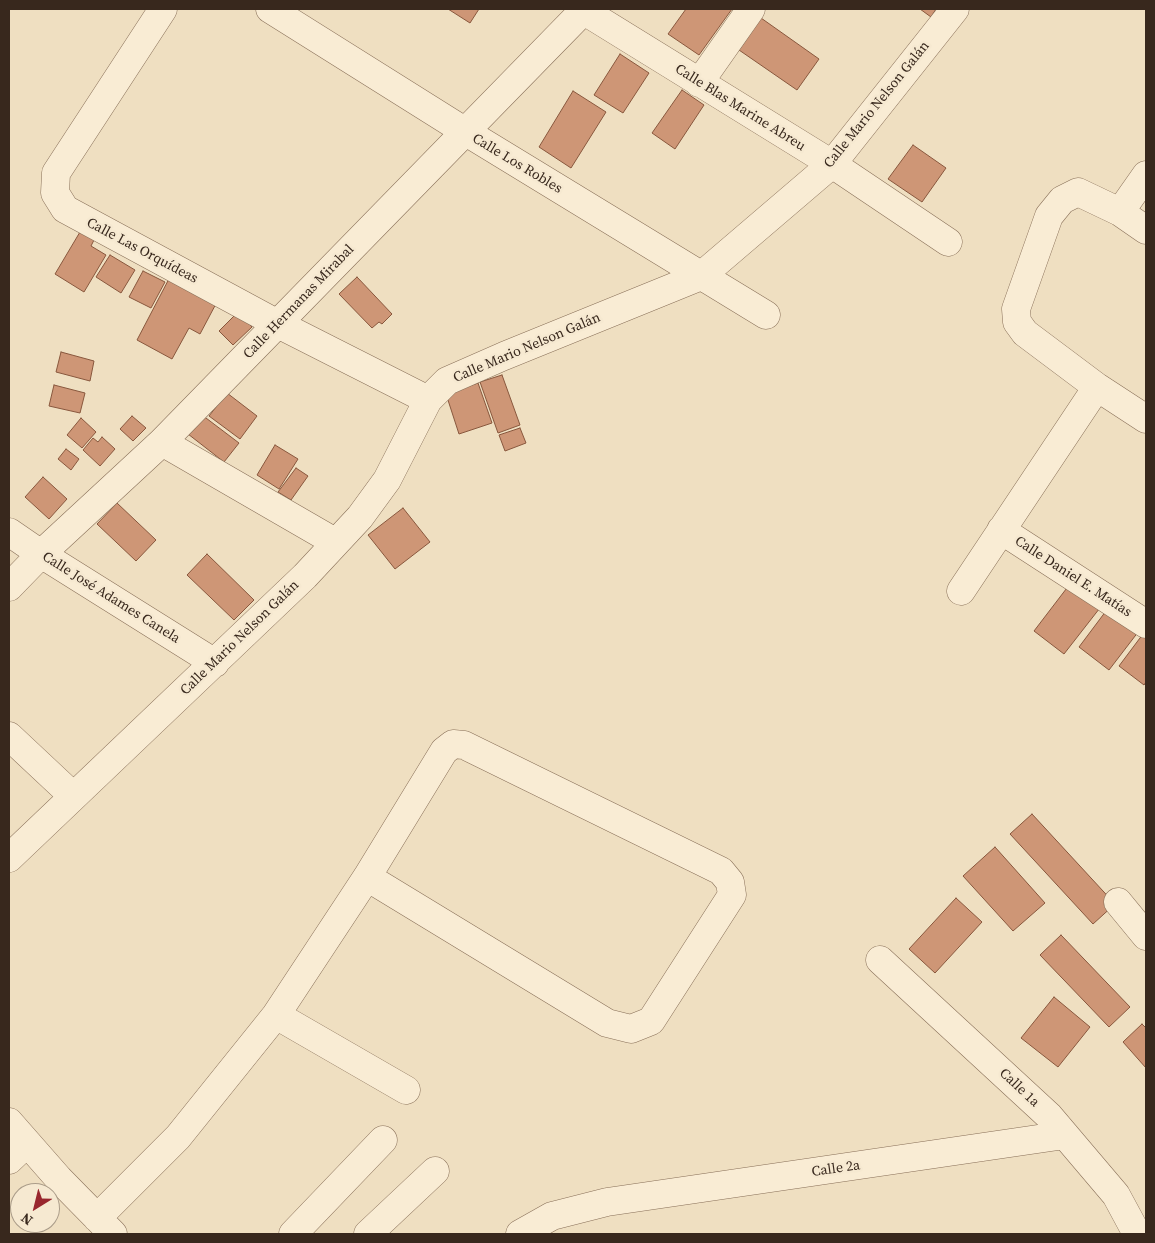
<!DOCTYPE html>
<meta charset="utf-8">
<style>
body{margin:0}
#map{position:relative;width:1155px;height:1243px;overflow:hidden;background:#efdfc1;font-family:"Source Serif 4",serif}
canvas{display:block}
.frame{position:absolute;inset:0;border:10px solid #38281d;pointer-events:none}
.north{position:absolute;left:10px;top:1183px;width:50px;height:50px;box-sizing:border-box;background:#f6e9d1;border:1px solid #aa9c89;border-radius:50%;rotate:216deg;font-size:14px;font-weight:700;line-height:20px;text-align:center;color:#38281d}
.north::after{content:'';display:block;margin:auto;width:18px;height:22px;background:#99272e;clip-path:polygon(50% 0,100% 100%,50% 72%,0 100%)}
</style>
<div id="map">
<canvas width="1155" height="1243"></canvas>
<div class="frame"></div>
<div class="north">N</div>
</div>
<script>
const g = document.querySelector('canvas').getContext('2d');
g.lineJoin = 'round';
function fill(path, color) {
  g.fillStyle = color;
  g.fill(path, 'evenodd');
}
function poly(rows) {
  const path = new Path2D();
  for (const r of rows) {
    path.moveTo(r[0], r[1]);
    for (let i = 2; i < r.length; i += 2) path.lineTo(r[i], r[i + 1]);
  }
  return path;
}
function trace(path, color, width, dash) {
  g.strokeStyle = color;
  g.lineWidth = width;
  g.lineCap = dash ? 'butt' : 'round';
  g.setLineDash(dash || []);
  g.stroke(path);
}
function label(font, color, halo, rows, align = 'center') {
  g.font = font + ' "Source Serif 4",serif';
  g.lineWidth = 5;
  g.setLineDash([]);
  g.textBaseline = 'middle';
  g.strokeStyle = halo;
  g.fillStyle = color;
  for (const [text, x, y, turn = 0] of rows) {
    g.save();
    g.translate(x, y);
    g.rotate((+turn || 0) * Math.PI / 180);
    g.textAlign = isNaN(turn) ? turn : align;
    if (halo) g.strokeText(text, 0, 0);
    g.fillText(text, 0, 0);
    g.restore();
  }
}
const building = poly([
 [448,9,479,9,470,23,448,9],
 [686,9,732,9,699,55,668,34,686,9],
 [920,9,936,9,931,17,920,9],
 [761,18,819,59,797,90,739,50,761,18],
 [620,54,649,73,623,113,594,95,620,54],
 [682,90,704,105,675,149,652,133,682,90],
 [573,91,606,112,571,168,539,147,573,91],
 [913,145,946,168,922,202,888,179,913,145],
 [80,232,94,240,91,246,106,255,84,292,55,274,80,232],
 [110,255,135,270,121,293,96,277,110,255],
 [143,271,165,282,151,308,129,297,143,271],
 [171,275,218,300,200,334,189,328,172,359,137,340,171,275],
 [357,277,392,314,382,324,379,322,372,328,339,294,357,277],
 [238,312,252,327,233,345,219,331,238,312],
 [61,352,94,361,90,381,56,372,61,352],
 [502,375,520,425,498,433,480,382,502,375],
 [478,383,492,423,459,434,446,394,478,383],
 [54,385,85,393,80,413,49,406,54,385],
 [227,393,257,416,240,439,209,416,227,393],
 [202,415,239,443,224,462,188,434,202,415],
 [132,416,146,428,133,441,120,429,132,416],
 [81,418,96,432,82,448,67,435,81,418],
 [520,428,526,443,505,451,499,435,520,428],
 [102,437,115,449,100,466,83,450,93,438,98,442,102,437],
 [275,445,298,459,279,489,257,475,275,445],
 [66,449,79,459,71,470,58,459,66,449],
 [296,468,308,476,291,500,278,492,296,468],
 [43,477,67,499,49,519,25,497,43,477],
 [117,503,156,540,136,561,97,524,117,503],
 [403,508,430,542,395,569,368,535,403,508],
 [207,554,254,600,234,620,187,575,207,554],
 [1073,580,1103,604,1064,654,1034,631,1073,580],
 [1112,603,1142,627,1109,670,1079,647,1112,603],
 [1146,630,1146,682,1144,685,1119,666,1146,630],
 [1032,814,1115,904,1093,924,1010,834,1032,814],
 [995,847,1045,903,1013,931,963,876,995,847],
 [956,898,982,922,935,973,909,949,956,898],
 [1061,935,1130,1007,1109,1027,1040,955,1061,935],
 [1054,997,1090,1027,1058,1067,1021,1038,1054,997],
 [1142,1024,1146,1028,1146,1068,1123,1042,1142,1024]
]);
fill(building, '#ce9676');
trace(building, '#88573d', 1);
const minor = poly([
 [163,9,56,173,55,193,65,209,278,324,428,400],
 [270,9,466,132,766,315],
 [581,9,832,164,948,242],
 [699,83,751,9],
 [1120,212,1146,175],
 [1146,230,1120,212,1078,192,1062,200,1049,216,1016,309,1017,322,1025,333,1097,387,1146,419],
 [162,442,335,542],
 [1001,530,1146,624],
 [9,532,41,554,215,663],
 [9,587,41,554,162,442,584,10],
 [961,591,1097,387],
 [9,736,73,796],
 [9,858,305,576,360,517,387,480,428,400,447,381,504,356,701,276,832,164,955,9],
 [1118,902,1146,936],
 [880,960,1049,1116,1116,1195,1137,1234],
 [276,1015,406,1090],
 [9,1122,59,1179,113,1234],
 [9,1160,27,1143],
 [97,1218,178,1137,276,1015,367,877,444,751,453,744,464,745,721,871,730,882,732,895,651,1021,631,1029,607,1023,367,877],
 [293,1234,383,1140],
 [368,1234,435,1171],
 [520,1234,552,1216,607,1202,1065,1135]
]);
trace(minor, '#886f58', 29);
trace(minor, '#f9ecd4', 28);
label('14px', '#38281d', '#f6e9d1', [
 ["Calle Mario Nelson Galán",877,105,-51],
 ["Calle Blas Marine Abreu",740,108,32],
 ["Calle Los Robles",517,164,31],
 ["Calle Las Orquídeas",142,251,28],
 ["Calle Hermanas Mirabal",299,302,-46],
 ["Calle Mario Nelson Galán",527,348,-23],
 ["Calle Daniel E. Matías",1073,577,33],
 ["Calle José Adames Canela",111,598,32],
 ["Calle Mario Nelson Galán",240,638,-44],
 ["Calle 1a",1019,1088,43],
 ["Calle 2a",836,1169,-8]
]);
</script>
